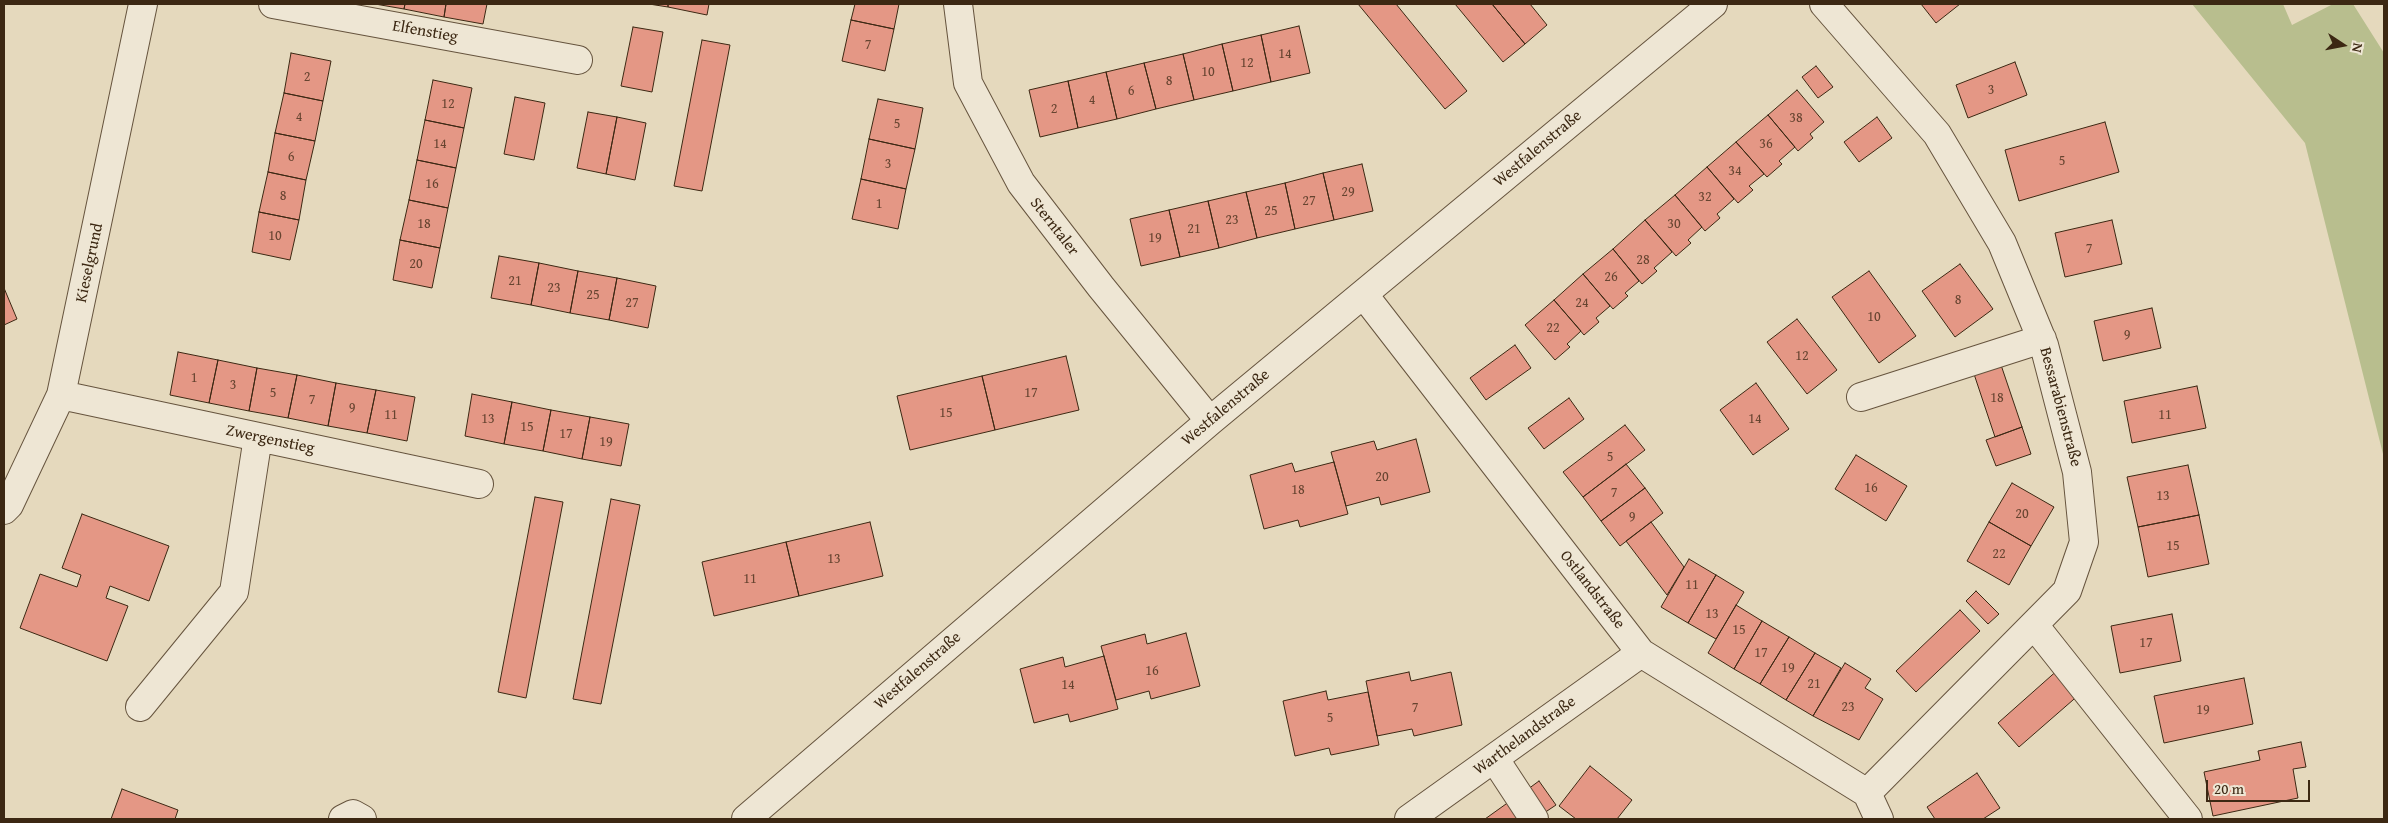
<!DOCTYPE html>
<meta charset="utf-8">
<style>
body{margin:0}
#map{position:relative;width:2388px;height:823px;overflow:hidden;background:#e5d9bd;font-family:"Gentium Book Plus",serif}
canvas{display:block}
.frame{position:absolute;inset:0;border:5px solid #3c2813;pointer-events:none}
.north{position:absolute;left:2318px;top:20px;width:50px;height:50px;-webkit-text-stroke:4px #eee6d4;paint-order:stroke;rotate:101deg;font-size:14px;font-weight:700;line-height:20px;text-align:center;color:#3c2813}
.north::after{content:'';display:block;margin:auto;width:18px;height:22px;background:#3c2813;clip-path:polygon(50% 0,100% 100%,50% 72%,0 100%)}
.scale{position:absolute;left:2206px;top:780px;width:104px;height:22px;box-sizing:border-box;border:2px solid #3c2813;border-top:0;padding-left:6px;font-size:15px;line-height:18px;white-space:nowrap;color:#3c2813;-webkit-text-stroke:4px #eee6d4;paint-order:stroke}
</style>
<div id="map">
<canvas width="2388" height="823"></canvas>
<div class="frame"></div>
<div class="north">N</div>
<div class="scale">20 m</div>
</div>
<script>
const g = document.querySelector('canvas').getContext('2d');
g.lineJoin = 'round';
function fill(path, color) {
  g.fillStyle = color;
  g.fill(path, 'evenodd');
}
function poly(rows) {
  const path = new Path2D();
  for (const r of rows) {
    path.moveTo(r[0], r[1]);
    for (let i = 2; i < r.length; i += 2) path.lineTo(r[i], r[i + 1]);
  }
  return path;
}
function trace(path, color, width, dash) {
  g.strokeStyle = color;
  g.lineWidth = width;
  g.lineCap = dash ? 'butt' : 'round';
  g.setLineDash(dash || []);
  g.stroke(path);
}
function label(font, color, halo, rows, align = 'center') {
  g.font = font + ' "Gentium Book Plus",serif';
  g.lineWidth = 4;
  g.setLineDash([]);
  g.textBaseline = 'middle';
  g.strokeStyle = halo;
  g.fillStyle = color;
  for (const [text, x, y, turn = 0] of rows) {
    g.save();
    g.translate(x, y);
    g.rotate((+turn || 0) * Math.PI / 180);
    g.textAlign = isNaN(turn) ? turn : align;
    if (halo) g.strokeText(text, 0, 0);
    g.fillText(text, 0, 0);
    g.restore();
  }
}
fill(poly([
 [2192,4,2283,4,2292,25,2333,4,2353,4,2384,53,2384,458,2305,143]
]), '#b8be8e');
const building = poly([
 [375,4,405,4,404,9,375,4],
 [405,4,446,4,444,17,404,9,405,4],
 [446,4,487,4,483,24,444,17,446,4],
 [649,4,668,4,668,7,649,4],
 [668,4,709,4,707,15,668,7,668,4],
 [855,4,899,4,894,29,851,20,855,4],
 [1358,4,1396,4,1467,91,1445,109,1358,4],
 [1455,4,1492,4,1525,44,1503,62,1455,4],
 [1492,4,1530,4,1547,25,1525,44,1492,4],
 [1921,4,1960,4,1936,23,1921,4],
 [851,20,894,29,885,71,842,61,851,20],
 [1299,26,1310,73,1271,82,1261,35,1299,26],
 [633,27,663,32,652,92,621,86,633,27],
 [1261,35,1271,82,1233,91,1222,44,1261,35],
 [702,40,730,45,702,191,674,186,702,40],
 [1222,44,1233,91,1194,100,1183,54,1222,44],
 [291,53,331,61,323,101,284,93,291,53],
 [1183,54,1194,100,1156,109,1144,63,1183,54],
 [2015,62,2027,95,1968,118,1956,85,2015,62],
 [1144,63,1156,109,1117,119,1106,72,1144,63],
 [1816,66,1833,87,1818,98,1802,77,1816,66],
 [1106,72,1117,119,1078,128,1068,81,1106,72],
 [433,80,472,88,464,128,425,120,433,80],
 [1068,81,1078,128,1040,137,1029,90,1068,81],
 [1797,90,1824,122,1810,134,1813,138,1798,151,1768,115,1797,90],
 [284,93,323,101,315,141,275,133,284,93],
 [515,97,545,103,534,160,504,154,515,97],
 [878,99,923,108,915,149,869,139,878,99],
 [588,112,617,117,606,174,577,168,588,112],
 [1768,115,1795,147,1779,161,1782,164,1767,177,1736,142,1768,115],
 [617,117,646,123,635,180,606,174,617,117],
 [1877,117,1892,138,1859,162,1844,142,1877,117],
 [425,120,464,128,456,168,417,160,425,120],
 [2105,122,2119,172,2019,201,2005,150,2105,122],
 [275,133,315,141,306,180,268,172,275,133],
 [869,139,915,149,906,189,861,179,869,139],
 [1736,142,1764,174,1749,186,1753,190,1738,203,1707,167,1736,142],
 [417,160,456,168,448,208,409,200,417,160],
 [1362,164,1373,211,1334,220,1323,173,1362,164],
 [1707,167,1734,199,1717,214,1720,218,1705,231,1675,195,1707,167],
 [268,172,306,180,299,220,259,212,268,172],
 [1323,173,1334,220,1295,229,1285,183,1323,173],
 [861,179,906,189,898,229,852,219,861,179],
 [1285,183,1295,229,1257,238,1246,192,1285,183],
 [1246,192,1257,238,1219,248,1208,201,1246,192],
 [1675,195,1702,227,1688,240,1691,243,1676,256,1645,220,1675,195],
 [409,200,448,208,440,248,400,240,409,200],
 [1208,201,1219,248,1180,257,1169,210,1208,201],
 [1169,210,1180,257,1141,266,1130,219,1169,210],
 [259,212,299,220,290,260,252,252,259,212],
 [1645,220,1672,252,1654,268,1657,271,1642,284,1613,249,1645,220],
 [2112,220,2122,264,2065,277,2055,233,2112,220],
 [400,240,440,248,432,288,393,280,400,240],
 [1613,249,1639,281,1625,293,1628,296,1613,309,1583,274,1613,249],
 [499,256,539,263,531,305,491,298,499,256],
 [539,263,578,271,570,313,531,305,539,263],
 [1960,264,1993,309,1955,337,1922,291,1960,264],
 [578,271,617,278,609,320,570,313,578,271],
 [1869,271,1916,336,1879,363,1832,297,1869,271],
 [1583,274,1610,306,1596,318,1599,322,1584,335,1554,300,1583,274],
 [617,278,656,286,648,328,609,320,617,278],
 [4,288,17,319,4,325,4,288],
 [1554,300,1581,331,1567,344,1570,347,1555,360,1525,325,1554,300],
 [2152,308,2161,348,2103,361,2094,321,2152,308],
 [1797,319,1837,370,1807,394,1767,342,1797,319],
 [1515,345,1531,368,1486,400,1470,378,1515,345],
 [178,352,218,360,209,403,170,395,178,352],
 [1066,356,1079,410,995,430,982,376,1066,356],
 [1999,359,2022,427,1995,437,1972,368,1999,359],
 [218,360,257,368,249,411,209,403,218,360],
 [257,368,297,375,288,418,249,411,257,368],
 [297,375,336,383,328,426,288,418,297,375],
 [982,376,995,430,910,450,897,396,982,376],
 [336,383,376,390,367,433,328,426,336,383],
 [1756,383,1789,429,1753,455,1720,410,1756,383],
 [2197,386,2206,428,2132,443,2124,401,2197,386],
 [376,390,415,397,407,441,367,433,376,390],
 [472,394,512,402,504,444,465,436,472,394],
 [1569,398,1584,419,1544,449,1528,428,1569,398],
 [512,402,551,410,543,451,504,444,512,402],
 [551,410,590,417,582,459,543,451,551,410],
 [590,417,629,424,621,466,582,459,590,417],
 [1625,425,1645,450,1583,497,1563,472,1625,425],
 [2022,427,2031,454,1996,466,1986,440,2022,427],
 [1416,439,1430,492,1381,505,1379,497,1346,506,1331,452,1374,441,1377,450,1416,439],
 [1856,455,1907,486,1886,521,1835,489,1856,455],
 [1334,462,1348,514,1300,527,1298,520,1264,529,1250,475,1292,463,1295,472,1334,462],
 [1626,464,1645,488,1601,521,1583,497,1626,464],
 [2188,465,2199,515,2138,527,2127,477,2188,465],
 [2012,483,2054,507,2031,546,1989,522,2012,483],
 [1645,488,1663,513,1620,546,1601,521,1645,488],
 [535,497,563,502,526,698,498,692,535,497],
 [611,499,640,505,601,704,573,699,611,499],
 [82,514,169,546,149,601,110,586,106,598,128,606,107,661,20,628,40,574,77,587,81,575,62,568,82,514],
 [2199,515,2209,564,2148,577,2138,527,2199,515],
 [870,522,883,576,799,596,786,542,870,522],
 [1651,522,1684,567,1667,595,1626,541,1651,522],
 [1989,522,2031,546,2009,585,1967,561,1989,522],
 [786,542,799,596,714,616,702,562,786,542],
 [1689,559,1716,575,1688,623,1661,607,1689,559],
 [1716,575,1744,592,1716,639,1688,623,1716,575],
 [1976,591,1999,614,1988,624,1966,601,1976,591],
 [1736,605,1762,621,1734,669,1708,653,1736,605],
 [1960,610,1980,631,1916,692,1896,671,1960,610],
 [2172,614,2181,661,2120,673,2111,626,2172,614],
 [1762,621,1789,637,1760,684,1734,669,1762,621],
 [1186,633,1200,686,1151,699,1149,691,1116,700,1101,646,1145,634,1147,644,1186,633],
 [1789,637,1815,653,1786,700,1760,684,1789,637],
 [1815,653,1841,668,1813,716,1786,700,1815,653],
 [1104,656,1118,709,1070,722,1068,714,1034,723,1020,669,1063,657,1065,667,1104,656],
 [1845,663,1871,679,1865,688,1883,699,1859,740,1813,716,1845,663],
 [2060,668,2081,693,2019,747,1998,723,2060,668],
 [1409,672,1411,681,1451,672,1462,725,1414,736,1412,729,1377,736,1366,681,1409,672],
 [2244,678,2253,724,2164,743,2154,696,2244,678],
 [1326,691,1328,700,1368,692,1379,745,1331,755,1329,748,1295,756,1283,701,1326,691],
 [2301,742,2306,767,2293,769,2298,798,2213,816,2204,772,2260,760,2258,751,2301,742],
 [1590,766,1632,800,1617,819,1576,819,1559,806,1590,766],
 [1977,773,2000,808,1983,819,1935,819,1927,807,1977,773],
 [1539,781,1556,805,1541,815,1524,792,1539,781],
 [122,789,178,810,175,819,111,819,122,789],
 [1513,799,1527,819,1485,819,1513,799]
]);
fill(building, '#e49785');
trace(building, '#3c2813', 1);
const minor = poly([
 [273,4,578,60],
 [958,4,968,83,1021,183,1101,287,1210,421],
 [1824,4,1937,134,2002,243,2044,345,2077,472,2084,542,2067,591,1867,793],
 [1364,295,1641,653,1867,793,1879,819],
 [61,395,479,484],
 [1861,397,2042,339],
 [4,510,9,505,61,395,143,4],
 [2034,625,2188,819],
 [140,707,234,592,258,437],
 [1494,758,1534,819],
 [343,819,353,814,362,819],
 [746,819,1210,421,1713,4],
 [1409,819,1641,653]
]);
trace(minor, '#66543e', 30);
trace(minor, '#eee6d4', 28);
label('14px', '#664430', null, [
 ["7",868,45],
 ["14",1285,54],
 ["12",1247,63],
 ["10",1208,72],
 ["2",307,77],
 ["8",1169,81],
 ["3",1991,90],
 ["6",1131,91],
 ["4",1092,100],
 ["12",448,104],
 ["2",1054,109],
 ["4",299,117],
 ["38",1796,118],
 ["5",897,124],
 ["14",440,144],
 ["36",1766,144],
 ["6",291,157],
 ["5",2062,161],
 ["3",888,164],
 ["34",1735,171],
 ["16",432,184],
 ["29",1348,192],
 ["8",283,196],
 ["32",1705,197],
 ["27",1309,201],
 ["1",879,204],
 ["25",1271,211],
 ["23",1232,220],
 ["18",424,224],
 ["30",1674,224],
 ["21",1194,229],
 ["10",275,236],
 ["19",1155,238],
 ["7",2089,249],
 ["28",1643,260],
 ["20",416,264],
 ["26",1611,277],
 ["21",515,281],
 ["23",554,288],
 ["25",593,295],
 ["8",1958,300],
 ["27",632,303],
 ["24",1582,303],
 ["10",1874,317],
 ["22",1553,328],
 ["9",2127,335],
 ["12",1802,356],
 ["1",194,378],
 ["3",233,385],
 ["5",273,393],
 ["17",1031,393],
 ["18",1997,398],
 ["7",312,400],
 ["9",352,408],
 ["15",946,413],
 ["11",391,415],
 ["11",2165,415],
 ["13",488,419],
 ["14",1755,419],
 ["15",527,427],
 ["17",566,434],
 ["19",606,442],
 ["5",1610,457],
 ["20",1382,477],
 ["16",1871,488],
 ["18",1298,490],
 ["7",1614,493],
 ["13",2163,496],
 ["20",2022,514],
 ["9",1632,517],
 ["15",2173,546],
 ["22",1999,554],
 ["13",834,559],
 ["11",750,579],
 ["11",1692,585],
 ["13",1712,614],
 ["15",1739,630],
 ["17",2146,643],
 ["17",1761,653],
 ["19",1788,668],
 ["16",1152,671],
 ["21",1814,684],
 ["14",1068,685],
 ["23",1848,707],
 ["7",1415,708],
 ["19",2203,710],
 ["5",1330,718]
]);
label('16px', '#3c2813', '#eee6d4', [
 ["Elfenstieg",425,32,10],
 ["Westfalenstraße",1538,149,-40],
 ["Sterntaler",1054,227,52],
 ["Kieselgrund",90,263,-78],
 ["Bessarabienstraße",2060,407,75],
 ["Westfalenstraße",1226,408,-40],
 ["Zwergenstieg",270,440,12],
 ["Ostlandstraße",1592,590,52],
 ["Westfalenstraße",918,671,-41],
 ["Warthelandstraße",1525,736,-36]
]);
</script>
